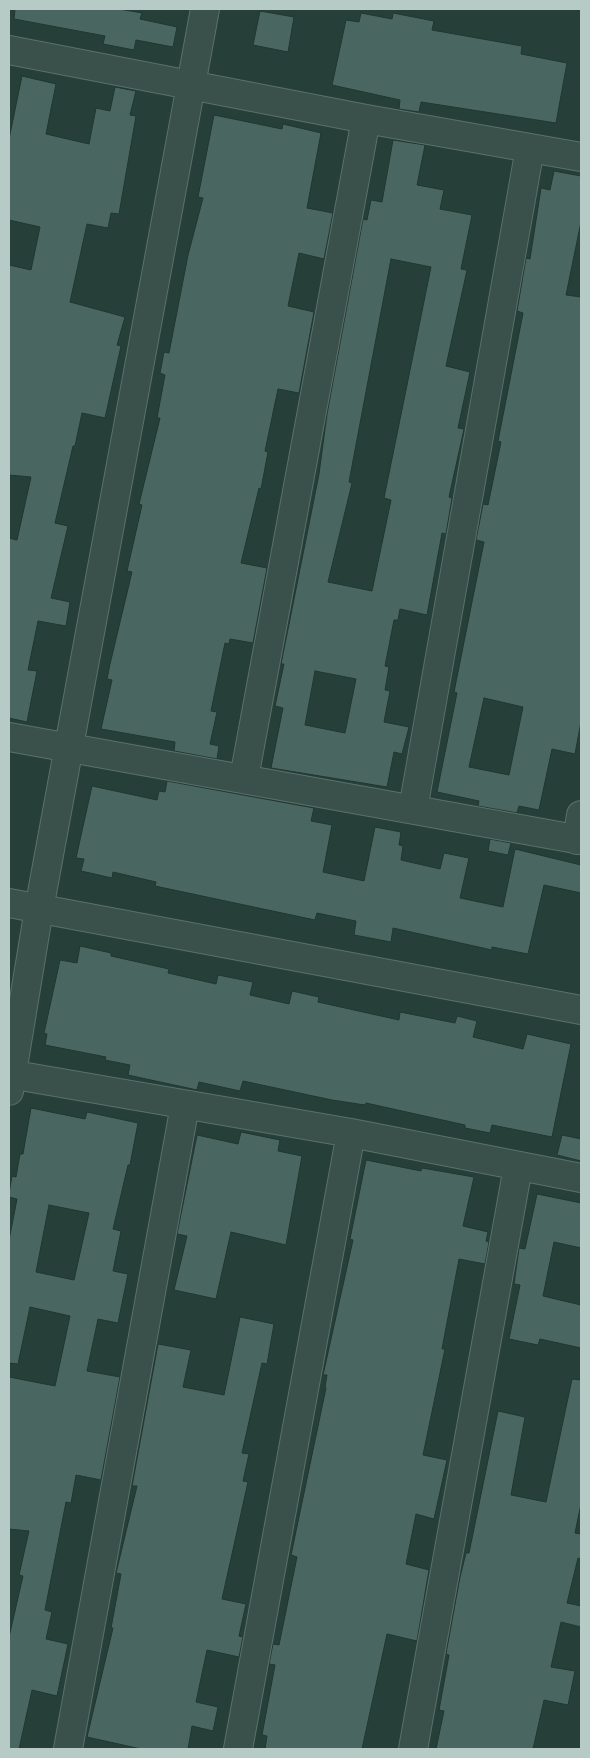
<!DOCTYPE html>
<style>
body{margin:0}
#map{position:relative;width:590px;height:1758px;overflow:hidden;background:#264039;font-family:"PT Sans",sans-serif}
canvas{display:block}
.frame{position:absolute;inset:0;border:10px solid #b6cac6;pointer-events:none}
</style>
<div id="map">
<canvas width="590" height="1758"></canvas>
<div class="frame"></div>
</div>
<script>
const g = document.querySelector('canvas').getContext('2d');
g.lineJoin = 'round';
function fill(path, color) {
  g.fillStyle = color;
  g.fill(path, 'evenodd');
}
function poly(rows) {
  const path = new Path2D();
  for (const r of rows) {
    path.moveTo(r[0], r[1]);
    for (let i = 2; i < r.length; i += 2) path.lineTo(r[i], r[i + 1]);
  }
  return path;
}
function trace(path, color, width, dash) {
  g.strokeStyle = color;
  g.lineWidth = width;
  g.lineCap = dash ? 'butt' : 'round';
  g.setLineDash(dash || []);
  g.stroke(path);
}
const building = poly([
 [15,9,119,9,142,13,140,19,177,27,173,47,136,40,134,50,103,44,105,36,14,19,15,9],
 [260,11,294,17,288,52,253,45,260,11],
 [361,13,392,19,393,13,434,21,432,30,522,46,521,54,567,63,556,123,421,102,419,112,399,109,400,100,332,85,346,20,359,22,361,13],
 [22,76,56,84,46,134,89,144,96,108,110,111,115,87,136,91,130,115,136,116,119,214,111,213,108,228,87,224,70,302,125,317,117,345,121,346,105,418,82,413,75,446,73,446,55,523,68,526,51,598,70,602,66,626,38,621,28,670,37,671,27,722,9,718,9,538,17,540,31,477,9,475,9,265,31,270,40,227,9,220,9,139,22,76],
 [214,115,282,129,283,124,321,133,307,208,333,213,324,259,299,253,288,306,314,312,299,393,278,389,265,451,268,452,261,489,259,488,241,563,267,568,253,643,230,639,229,644,225,643,211,711,217,712,210,744,219,746,217,759,174,751,175,742,101,729,112,680,107,679,110,664,132,572,127,571,142,505,139,504,160,418,157,418,165,375,160,373,164,352,169,353,188,255,203,198,198,197,214,115],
 [393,140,425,145,417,185,444,190,440,209,472,215,461,269,467,270,446,366,470,372,458,428,464,429,449,497,452,498,446,534,442,533,427,615,400,609,398,620,394,620,385,666,389,667,385,690,390,691,384,722,409,727,402,754,394,752,387,787,271,768,283,708,275,706,284,664,281,664,319,474,327,414,363,219,367,220,371,200,382,202,393,140],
 [391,259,431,267,384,498,391,500,372,591,328,582,352,483,349,482,391,259],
 [315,671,356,679,345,733,305,725,315,671],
 [554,171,581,176,581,222,566,295,581,297,581,722,575,754,552,749,539,810,519,806,517,813,478,806,479,801,437,792,457,693,454,692,484,542,476,540,483,504,488,505,501,442,498,441,523,313,517,311,526,258,530,259,541,188,550,190,554,171],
 [484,698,523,707,509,775,469,767,484,698],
 [167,781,314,808,311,821,332,825,323,872,364,881,375,827,401,832,399,845,403,846,401,860,440,869,444,853,469,858,460,898,503,907,515,849,581,865,581,893,544,885,528,954,492,947,492,950,393,928,391,942,354,935,356,921,317,913,315,920,155,886,156,882,113,872,112,878,81,871,84,859,76,858,92,786,157,800,159,791,165,792,167,781],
 [490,839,511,843,508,855,488,851,490,839],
 [80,946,111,953,111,956,169,969,168,973,216,984,218,975,253,982,250,995,289,1004,292,991,319,997,318,1002,399,1020,400,1012,455,1023,457,1016,477,1021,473,1037,523,1049,527,1034,571,1044,552,1137,492,1125,490,1133,465,1128,465,1125,366,1103,365,1105,332,1100,243,1081,240,1091,199,1082,197,1090,128,1075,130,1065,105,1060,106,1057,45,1045,47,1034,44,1033,60,960,77,963,80,946],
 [31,1108,85,1119,87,1112,138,1123,130,1165,128,1165,113,1229,121,1231,113,1271,128,1274,118,1323,98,1319,87,1371,120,1377,101,1480,76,1475,71,1503,66,1502,45,1610,52,1612,46,1639,68,1644,57,1696,32,1690,19,1749,9,1749,9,1637,23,1576,19,1575,29,1531,9,1529,9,1377,55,1386,70,1316,30,1307,18,1364,9,1363,9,1240,17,1199,9,1197,9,1193,12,1176,16,1177,20,1154,23,1154,31,1108],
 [49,1205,89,1213,74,1280,36,1272,49,1205],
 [241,1132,280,1140,278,1151,302,1156,286,1245,231,1232,216,1299,174,1290,187,1236,177,1234,197,1135,238,1144,241,1132],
 [562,1135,581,1139,581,1161,557,1155,562,1135],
 [366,1160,421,1171,422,1168,474,1177,463,1226,488,1232,486,1241,489,1242,485,1264,459,1259,442,1349,445,1349,423,1455,447,1460,434,1519,416,1514,406,1564,429,1570,417,1641,387,1634,362,1749,265,1749,267,1736,262,1735,275,1665,269,1664,273,1644,279,1645,297,1557,291,1555,326,1388,325,1387,327,1375,323,1375,353,1240,350,1239,366,1160],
 [537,1194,581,1203,581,1248,554,1242,543,1296,581,1305,581,1348,540,1339,538,1345,509,1339,520,1285,514,1284,519,1248,525,1249,537,1194],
 [240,1317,274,1324,267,1364,262,1363,242,1453,249,1454,243,1481,248,1482,222,1599,246,1604,239,1636,243,1637,239,1657,207,1650,196,1702,218,1707,213,1731,192,1726,188,1749,141,1749,87,1737,113,1628,111,1628,121,1574,116,1573,137,1486,132,1486,158,1344,191,1350,183,1387,224,1395,240,1317],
 [572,1379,581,1380,581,1504,575,1533,581,1534,581,1559,578,1558,567,1603,581,1606,581,1627,561,1622,551,1667,575,1671,568,1705,544,1700,533,1749,436,1749,444,1711,439,1710,449,1655,446,1654,447,1648,460,1577,466,1553,469,1553,498,1411,525,1417,511,1495,546,1502,572,1379]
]);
fill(building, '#4a6660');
trace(building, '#213731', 1);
const minor = poly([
 [9,50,366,119,581,157],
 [9,737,581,840],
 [244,778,366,119],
 [413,809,530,148],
 [577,840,581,815],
 [9,903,581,1010],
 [9,1074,351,1133,581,1178],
 [9,1091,39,909,205,9],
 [68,1749,185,1105],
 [238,1749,351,1133],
 [413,1749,518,1167]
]);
trace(minor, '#5b706b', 30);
trace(minor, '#3a504a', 28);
</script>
